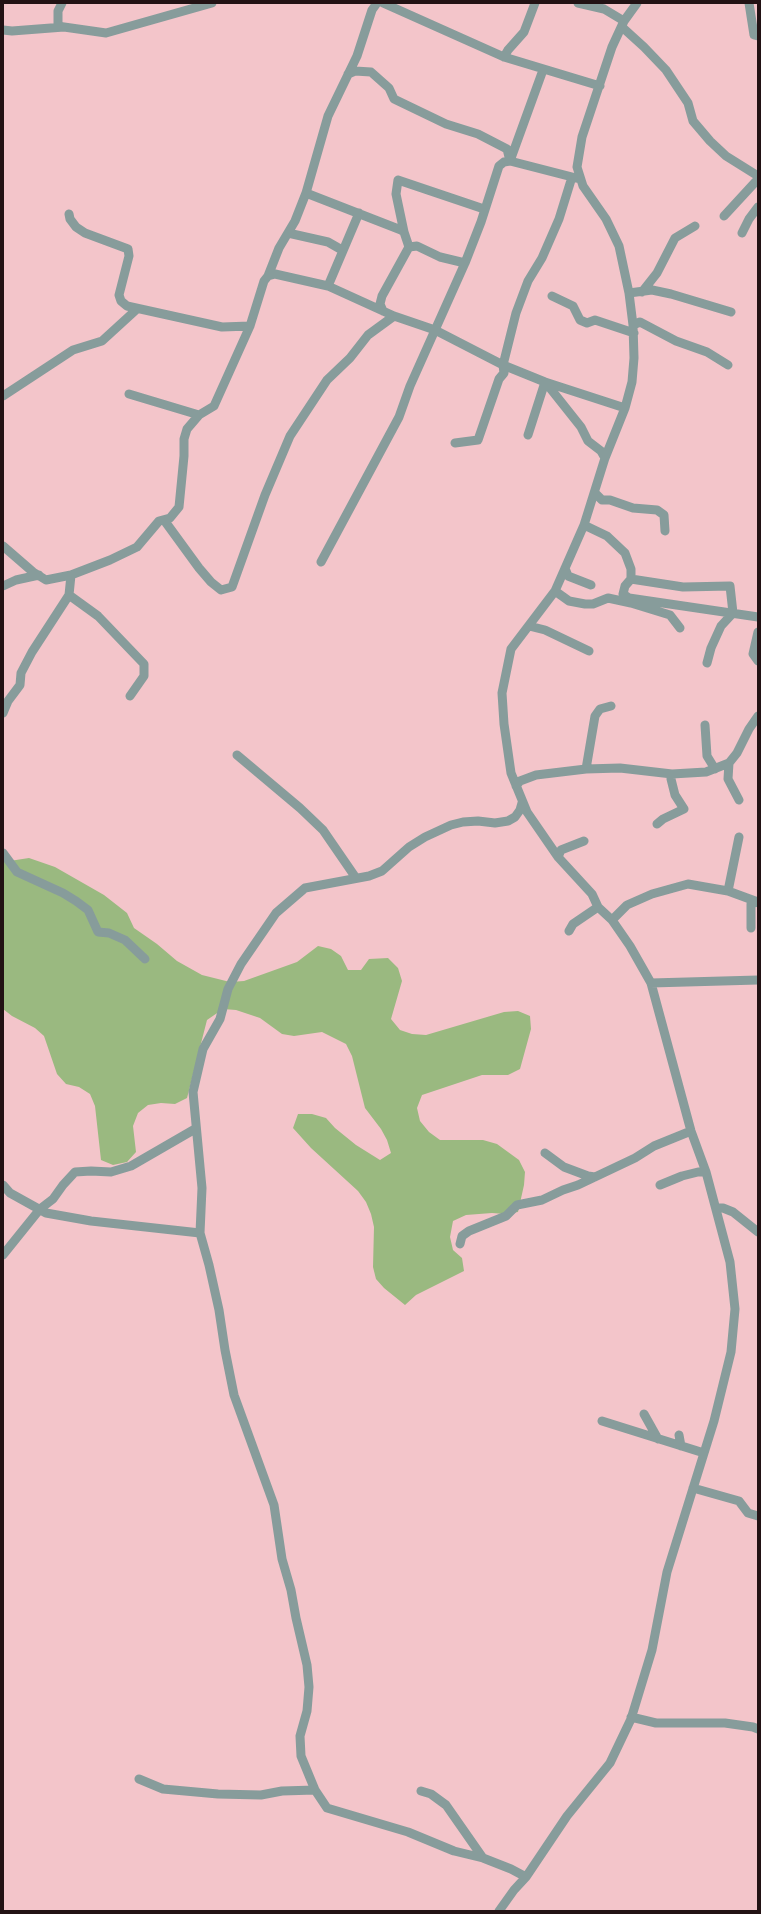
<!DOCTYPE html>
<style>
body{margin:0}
#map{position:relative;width:761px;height:1914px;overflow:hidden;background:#f3c5ca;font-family:Ubuntu,sans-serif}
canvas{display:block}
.frame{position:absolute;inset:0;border:4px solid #221214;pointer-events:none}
</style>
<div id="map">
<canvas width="761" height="1914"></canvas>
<div class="frame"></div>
</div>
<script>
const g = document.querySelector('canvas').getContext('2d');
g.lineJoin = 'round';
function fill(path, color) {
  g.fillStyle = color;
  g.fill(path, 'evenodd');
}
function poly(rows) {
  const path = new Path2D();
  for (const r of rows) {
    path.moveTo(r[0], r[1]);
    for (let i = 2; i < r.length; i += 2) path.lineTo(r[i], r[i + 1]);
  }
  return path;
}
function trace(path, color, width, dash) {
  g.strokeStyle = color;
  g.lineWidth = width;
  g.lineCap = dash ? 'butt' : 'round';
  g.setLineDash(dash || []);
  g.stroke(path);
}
fill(poly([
 [29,858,55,867,104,895,127,913,134,928,157,944,177,961,202,975,230,982,244,981,297,962,318,946,331,949,341,956,348,970,361,970,369,959,388,958,398,968,402,981,391,1019,400,1030,412,1034,426,1035,504,1012,518,1011,530,1016,531,1029,520,1069,508,1075,482,1075,422,1095,417,1108,420,1121,429,1132,440,1140,483,1140,497,1144,519,1160,525,1172,524,1185,518,1212,505,1214,492,1213,466,1215,453,1221,450,1237,453,1250,462,1258,464,1271,416,1295,405,1305,384,1288,376,1279,373,1267,374,1227,371,1214,366,1202,358,1191,311,1148,293,1128,298,1114,312,1114,326,1118,335,1128,356,1145,380,1160,391,1153,387,1140,381,1129,365,1108,352,1056,346,1044,322,1032,294,1036,282,1034,260,1018,236,1010,223,1009,207,1020,187,1098,175,1104,161,1103,148,1105,138,1113,133,1126,136,1152,127,1162,113,1165,101,1160,95,1106,90,1094,79,1087,66,1084,57,1074,44,1036,35,1028,12,1016,3,1009,3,862]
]), '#9ab980');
trace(poly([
 [62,3,58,11,58,27,63,27],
 [383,3,504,57,600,86],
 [578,3,604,9,624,21],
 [749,3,754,35,758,36],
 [622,27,644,47,666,70,688,103,693,121,710,141,726,156,758,176],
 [3,30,12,31,64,27,106,33,212,3],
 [504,57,508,50,524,32,535,3],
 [348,74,355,71,371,72,389,88,394,99,446,124,478,134,507,149,510,161],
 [510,161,543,70],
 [306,193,401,230,404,232,409,247],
 [69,214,70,219,76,227,85,233,128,249,129,256,119,295,121,301,127,306,222,327,250,326],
 [724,216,758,179],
 [404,232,396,194,398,180,484,209],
 [288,233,328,242,342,250],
 [742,233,749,219,758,207],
 [268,276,279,248,295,221,306,193,328,116,357,56,372,10,377,3],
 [328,286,359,213],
 [642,292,657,273,675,238,695,226],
 [629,293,652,290,671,294,731,312],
 [552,296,573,306,580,320,587,323,595,320,634,333],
 [383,311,380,304,382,296,409,247,417,246,440,257,465,263],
 [633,325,640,322,676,341,707,352,728,365],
 [546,383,581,427,588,441,601,451,605,458],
 [129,394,199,415,214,406,250,326,264,281,268,276,275,274,328,286,394,316,435,330,503,365,545,382,625,408],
 [3,396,73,350,102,341,137,309],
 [528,435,545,382],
 [455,443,478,440,499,379,504,373,503,365,516,313,528,281,542,258,559,219,572,177],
 [595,493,602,500,610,500,633,508,657,510,664,515,665,531],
 [164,520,199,568,211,582,221,590,232,587,265,495,290,436,327,380,350,358,368,335,394,316],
 [584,525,607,536,625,553,631,569,631,579,625,586,623,594,629,598,758,617],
 [3,546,33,572,46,580,71,575,110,560,137,547,159,521,170,518,179,507,184,456,184,439,187,429,199,415],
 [321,562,399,417,410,386,465,263,481,222,499,166,504,162,510,161,580,179],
 [565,568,568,576,591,585],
 [631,579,683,587,730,586,733,613,721,626,711,648,707,663],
 [3,586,16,580,39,575],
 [555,591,569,601,585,604,593,604,608,598,631,603,670,615,680,628],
 [69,595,98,616,144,664,144,676,130,696],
 [529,626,545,630,589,651],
 [758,632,753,654,758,661],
 [3,713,8,701,20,685,21,673,32,652,69,595,71,575],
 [705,725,707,756,715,769],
 [237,755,300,808,323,830,356,878],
 [729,763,728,779,739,800],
 [586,769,595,716,600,709,611,706],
 [516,786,520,781,536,775,586,769,620,768,672,774,706,772,729,763,737,753,749,729,758,716],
 [657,824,663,819,684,809,675,795,671,779,672,774],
 [3,853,17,872,63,893,76,901,88,910,98,932,109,933,125,940,145,959],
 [558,857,561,850,584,841],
 [728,891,739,837],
 [612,920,627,905,652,894,688,884,728,891,758,902],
 [751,928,751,904,758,902],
 [569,931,573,924,598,907],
 [651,983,758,980],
 [545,1153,564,1167,588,1176,595,1177],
 [3,1185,10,1193,46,1213,91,1221,200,1233],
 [660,1185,682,1176,698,1172,706,1172],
 [716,1208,723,1208,733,1212,758,1232],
 [460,1244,462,1236,469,1231,506,1216,517,1205,542,1200,563,1190,578,1185,635,1158,654,1146,691,1131],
 [3,1255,40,1209,53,1199,63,1185,75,1172,91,1171,111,1172,131,1166,195,1129],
 [644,1414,658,1439],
 [602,1421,704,1453],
 [679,1435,681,1446],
 [693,1488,739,1501,748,1513,758,1516],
 [631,1717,656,1723,725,1723,753,1727,758,1729],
 [139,1779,163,1789,218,1794,261,1795,282,1791,315,1790],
 [421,1791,431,1794,446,1805,483,1858,511,1869,526,1877],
 [483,1858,454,1851,408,1832,327,1808,315,1790,301,1756,300,1736,307,1711,309,1687,307,1665,296,1618,291,1590,282,1559,274,1505,234,1395,225,1350,219,1310,209,1265,200,1233,202,1188,193,1092,203,1049,220,1019,228,989,241,964,276,913,305,888,369,876,382,871,409,847,425,837,451,825,463,822,478,821,495,823,508,821,515,817,520,810,522,803],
 [499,1911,514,1890,526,1877,567,1816,610,1763,631,1719,652,1650,667,1572,714,1421,731,1352,735,1309,730,1262,706,1172,691,1131,651,983,630,946,612,920,598,907,592,894,558,857,527,812,511,773,504,724,502,693,511,649,555,591,584,525,605,458,625,408,632,382,634,358,633,325,629,293,619,246,606,219,583,186,577,167,582,137,612,47,624,21,637,3]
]), '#879c9b', 9);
</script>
